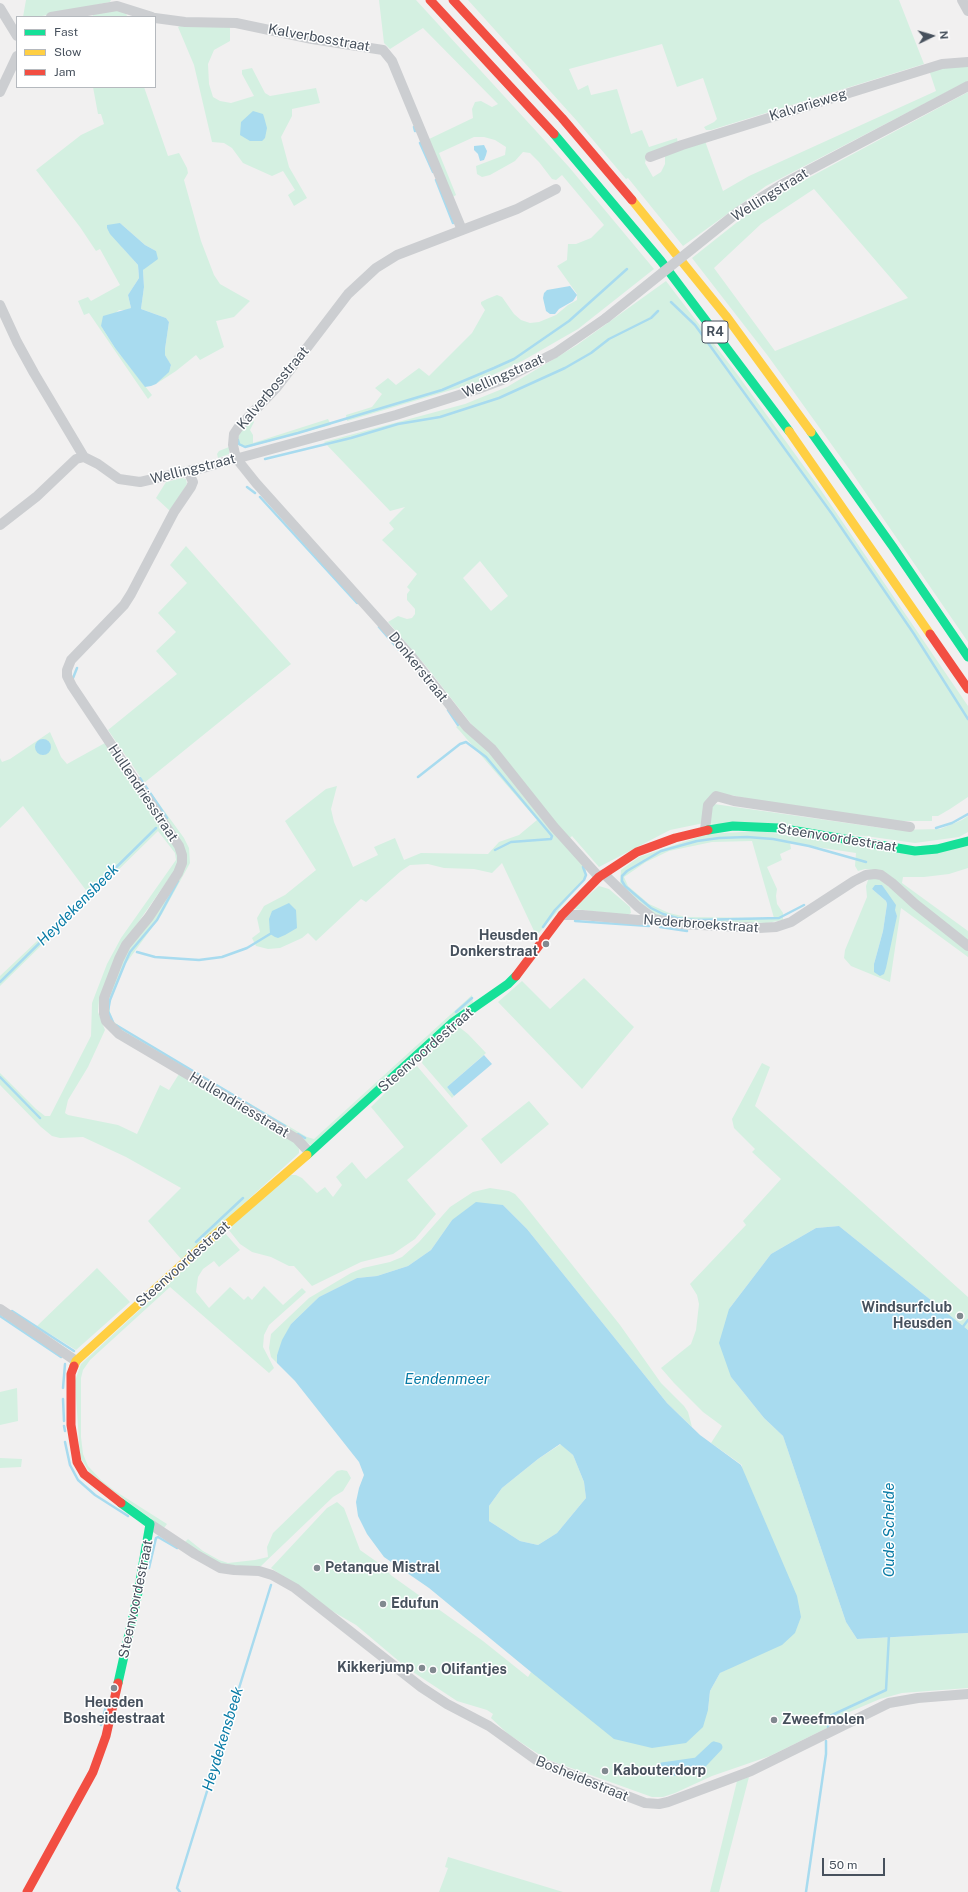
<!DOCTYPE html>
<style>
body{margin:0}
#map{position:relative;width:968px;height:1892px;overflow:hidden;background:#f1f0f0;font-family:"Public Sans",sans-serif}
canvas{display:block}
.legend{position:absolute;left:16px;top:16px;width:140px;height:72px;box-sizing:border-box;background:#fff;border:1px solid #b5b9be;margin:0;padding:5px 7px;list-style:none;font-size:12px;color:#47515d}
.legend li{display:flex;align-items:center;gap:8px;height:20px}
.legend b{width:20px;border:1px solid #b5b9be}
.north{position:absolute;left:912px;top:16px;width:40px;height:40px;-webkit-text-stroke:3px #fff;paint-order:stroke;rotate:85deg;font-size:11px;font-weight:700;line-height:16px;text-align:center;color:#47515d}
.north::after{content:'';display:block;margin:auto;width:14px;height:18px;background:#47515d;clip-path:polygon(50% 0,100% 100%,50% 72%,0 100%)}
.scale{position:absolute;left:822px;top:1858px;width:63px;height:18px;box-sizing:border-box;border:2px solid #47515d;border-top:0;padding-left:5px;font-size:12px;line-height:14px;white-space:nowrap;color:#47515d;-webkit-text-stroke:3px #fff;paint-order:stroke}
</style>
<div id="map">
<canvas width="968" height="1892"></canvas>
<ul class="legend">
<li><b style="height:5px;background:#16e098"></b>Fast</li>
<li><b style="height:5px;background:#ffcf43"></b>Slow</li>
<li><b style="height:5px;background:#f24e42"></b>Jam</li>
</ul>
<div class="north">N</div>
<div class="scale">50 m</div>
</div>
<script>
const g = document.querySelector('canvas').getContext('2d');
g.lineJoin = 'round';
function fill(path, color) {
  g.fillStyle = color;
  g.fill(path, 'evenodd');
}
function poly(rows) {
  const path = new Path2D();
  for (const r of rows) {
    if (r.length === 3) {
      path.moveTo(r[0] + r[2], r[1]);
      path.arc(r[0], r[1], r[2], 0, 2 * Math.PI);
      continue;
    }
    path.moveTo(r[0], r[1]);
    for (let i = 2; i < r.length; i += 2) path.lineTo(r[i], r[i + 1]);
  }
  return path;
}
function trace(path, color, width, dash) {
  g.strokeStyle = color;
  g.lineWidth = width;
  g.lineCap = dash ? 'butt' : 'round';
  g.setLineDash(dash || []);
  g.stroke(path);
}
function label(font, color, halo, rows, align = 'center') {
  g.font = font + ' "Public Sans",sans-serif';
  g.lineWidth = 3;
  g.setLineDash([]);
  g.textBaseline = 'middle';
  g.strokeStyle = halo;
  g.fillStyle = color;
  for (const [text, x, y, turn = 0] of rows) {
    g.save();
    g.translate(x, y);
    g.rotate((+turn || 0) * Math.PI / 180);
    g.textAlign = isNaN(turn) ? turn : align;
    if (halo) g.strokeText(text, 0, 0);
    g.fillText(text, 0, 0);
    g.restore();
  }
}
fill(poly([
 [26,0,111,0,110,2,37,17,23,17],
 [379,0,416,0,569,167,654,269,578,329,524,360,478,382,347,421,346,415,372,407,382,394,375,388,388,378,396,385,419,368,429,376,472,333,485,310,481,304,481,302,487,299,497,295,502,297,514,314,521,320,530,323,539,322,556,315,568,305,577,300,577,294,557,266,567,260,568,244,576,244,591,238,604,225,562,175,556,180,552,179,539,162,530,153,523,152,515,161,490,175,482,177,477,174,476,166,505,155,506,147,495,140,484,137,474,137,439,153,456,195,451,198,427,140,473,118,472,109,475,102,481,101,492,107,498,104,423,28,390,49,384,43],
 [468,0,899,0,924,64,711,130,706,130,704,127,714,122,717,119,703,78,677,87,662,44,569,69,578,90,588,85,591,95,617,89,631,134,642,130,649,147,677,138,678,144,647,155,645,163,653,177,661,172,665,164,665,154,705,141,723,191,749,176,936,91,929,70,968,65,968,81,766,186,683,246,628,178,626,179,577,121],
 [92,11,126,11,127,17,93,17],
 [181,25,230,26,230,41,214,50,208,64,209,84,213,97,220,101,231,103,254,96,242,74,242,70,252,68,265,93,270,96,316,88,320,103,292,109,292,116,281,137,289,167,307,198,294,206,288,195,295,190,283,171,272,176,243,163,232,148,224,143,212,142,194,65,178,27],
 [93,87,144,87,168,156,179,153,187,168,188,173,184,180,201,241,214,275,220,284,250,301,234,317,216,321,224,347,200,360,196,355,176,371,156,384,168,372,171,366,165,355,165,349,169,322,166,318,141,309,144,287,143,270,156,251,145,245,120,223,122,247,138,265,139,278,128,295,131,308,127,310,119,310,101,326,115,348,152,395,148,399,89,313,84,315,78,301,88,297,91,301,120,285,100,249,96,251,80,227,36,170,81,135,104,124,101,114,98,114],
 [968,92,968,642,852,473,768,356,692,258,760,204],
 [814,189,908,298,775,351,714,268,761,224],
 [666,281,737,374,816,483,968,706,968,797,950,809,938,816,932,816,932,821,892,821,775,804,730,795,714,804,896,830,940,829,962,820,968,816,968,832,959,837,915,843,865,836,704,823,670,830,599,867,572,836,564,844,586,869,586,877,539,933,535,933,502,863,492,873,474,869,444,868,428,864,410,865,401,871,366,902,361,899,316,941,308,933,302,938,280,948,268,949,256,946,252,938,260,932,257,918,264,906,285,895,316,870,285,821,326,789,337,786,331,809,334,822,353,867,378,855,374,847,395,838,404,860,421,853,488,854,499,842,519,835,537,820,459,730,456,727,460,724,475,729,426,666,388,622,398,616,407,619,412,618,415,614,415,609,407,600,407,594,410,590,407,587,417,574,382,540,394,529,389,523,405,507,390,511,324,442,465,404,507,387,577,345],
 [480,561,508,596,491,611,463,578],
 [252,419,254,422,250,430,253,435,253,443,328,419,331,425,249,447,239,446,237,440,241,431],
 [229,447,229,454,218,458,217,454,219,451],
 [182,478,186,479,187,484,170,511,156,498,166,482],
 [186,546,291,664,144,783,184,838,189,848,190,863,162,914,124,966,110,1001,110,1012,113,1021,126,1031,307,1137,314,1139,472,995,473,1003,311,1145,112,1024,106,1003,125,953,185,860,141,785,144,782,108,730,177,674,156,651,176,632,158,613,187,583,170,565],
 [50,732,61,757,67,764,105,743,178,851,177,867,123,944,99,1000,98,1012,105,1030,88,1067,68,1100,65,1113,68,1115,118,1125,137,1134,160,1085,169,1090,179,1074,295,1142,299,1149,299,1153,296,1156,182,1260,148,1221,181,1188,126,1157,83,1137,60,1138,52,1136,41,1127,0,1085,0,1073,36,1109,45,1116,50,1116,91,1036,92,1003,107,964,121,938,176,860,175,853,158,831,0,986,0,976,88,893,23,806,0,828,0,758,2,762,10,759],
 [759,831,872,848,968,846,968,868,949,874,924,877,903,877,902,883,968,931,968,941,881,871,865,869,858,871,855,866,856,853,790,843,791,849,780,854,782,860,767,867,777,889,776,896,777,904,783,913,783,920,767,923,690,921,668,918,655,914,622,887,620,883,621,870,639,857,707,834],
 [752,841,774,918,686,917,669,913,649,904,628,886,624,877,646,862,669,851,712,842],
 [871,878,879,879,968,949,968,957,901,908,890,982,851,966,844,958,845,950,867,897,866,886,868,880],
 [882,885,897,916,874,964,883,931,887,904,886,901,872,889],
 [599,886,609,889,630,907,631,913,628,915,573,909],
 [584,978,634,1027,582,1089,498,1002,522,981,550,1009],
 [459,1027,468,1034,486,1053,447,1087,454,1096,452,1098,422,1063,423,1059],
 [762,1063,770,1067,755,1106,968,1297,968,1330,839,1226,816,1228,771,1254,729,1309,731,1377,764,1418,783,1436,846,1622,857,1639,968,1633,968,1688,902,1693,880,1699,840,1716,827,1728,770,1756,712,1776,675,1793,663,1797,652,1797,546,1759,508,1734,491,1718,493,1714,487,1710,457,1701,407,1668,356,1625,332,1611,271,1568,327,1508,337,1502,344,1508,360,1550,380,1564,392,1576,483,1641,528,1677,531,1672,708,1710,710,1691,720,1673,737,1664,742,1465,711,1443,722,1426,703,1412,674,1383,661,1368,691,1344,696,1330,699,1304,697,1295,690,1284,746,1225,743,1221,781,1179,752,1152,755,1149,734,1128,732,1119],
 [417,1066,468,1126,407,1180,436,1214,415,1239,393,1254,361,1262,312,1286,294,1266,289,1266,271,1257,252,1252,240,1244,228,1229,289,1175,296,1175,302,1178,317,1193,325,1187,333,1197,342,1185,336,1177,352,1162,366,1179,404,1147,371,1107,409,1069,413,1069],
 [529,1101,549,1124,501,1164,481,1139],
 [490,1188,509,1191,515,1194,523,1203,620,1325,661,1383,684,1406,688,1412,692,1427,667,1403,527,1229,503,1205,452,1220,431,1250,408,1266,377,1276,357,1278,319,1297,291,1324,277,1355,277,1363,271,1357,269,1348,271,1334,309,1298,351,1273,363,1268,390,1262,402,1257,419,1242,450,1207,473,1192],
 [224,1232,240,1250,219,1267,214,1261,203,1269,198,1277,196,1292,209,1308,230,1287,244,1300,248,1296,252,1300,264,1286,283,1305,302,1288,306,1292,269,1325,264,1335,263,1347,274,1368,269,1373,170,1287,90,1360,83,1370,81,1378,81,1437,83,1454,88,1466,101,1480,115,1491,167,1524,164,1528,92,1476,80,1457,75,1381,81,1364],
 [97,1268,130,1302,76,1350,37,1326],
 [17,1388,18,1421,0,1425,0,1392],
 [561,1444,573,1455,584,1482,586,1498,557,1533,538,1545,520,1541,489,1521,489,1506,502,1488,538,1459],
 [0,1458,22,1459,21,1467,0,1468],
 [342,1470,347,1471,351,1478,343,1491,333,1497,261,1566,240,1568,222,1565,184,1543,188,1539,203,1551,219,1560,228,1563,255,1560,268,1557,267,1547,273,1533,337,1471],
 [749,1777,719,1892,710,1892,737,1781],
 [448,1857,563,1892,439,1892,448,1868,445,1867]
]), '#d4f0e1');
fill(poly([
 [253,111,263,114,264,117,267,128,265,138,262,141,250,141,240,135,241,122],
 [484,145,487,151,486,155,484,160,480,161,478,154,474,150,474,146],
 [120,223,145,245,156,251,158,259,143,270,144,287,141,309,166,318,169,322,165,349,165,355,171,365,169,372,156,384,151,386,145,387,115,348,101,326,103,316,131,308,128,295,139,278,138,265,110,234,107,228,107,225],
 [570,286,577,295,573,301,559,309,555,314,550,314,546,311,543,298,544,293,547,290],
 [43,747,8],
 [875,885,882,885,896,905,895,910,897,916,886,968,884,974,880,976,874,972,874,964,883,931,887,904,886,901,872,889],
 [289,903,296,910,297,928,285,935,278,938,275,937,270,934,269,919,272,911],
 [484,1055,492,1064,454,1096,447,1087],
 [476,1202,503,1205,527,1229,667,1403,700,1435,741,1465,797,1596,801,1617,795,1633,782,1645,720,1673,710,1691,708,1710,703,1727,686,1743,652,1748,614,1739,531,1672,429,1588,384,1557,367,1534,358,1516,356,1502,359,1488,364,1475,359,1462,295,1381,277,1363,277,1355,282,1340,291,1324,319,1297,357,1278,377,1276,408,1266,431,1250,452,1220],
 [560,1444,573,1455,584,1482,586,1498,557,1533,538,1545,520,1541,489,1521,489,1506,502,1488,538,1459],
 [839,1226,968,1330,968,1633,857,1639,846,1622,783,1436,764,1418,731,1377,719,1343,729,1309,771,1254,816,1228]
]), '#a8dbef');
trace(poly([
 [414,127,415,131],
 [420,143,433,172],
 [436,180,453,223],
 [671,302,695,325,832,514,914,634,968,719],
 [238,440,239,444,245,447,298,433,442,390,494,368,514,359,569,321,627,269],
 [265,459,351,438,398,424,440,417,499,398,565,368,591,353,609,339,651,318,658,311],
 [247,487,255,493],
 [260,497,357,603],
 [379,627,399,650],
 [73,678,77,668],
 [448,710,458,725],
 [418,777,460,744,466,742,486,757,552,836,551,839,511,842,495,850],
 [140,778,167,818],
 [936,828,952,823,968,814],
 [804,905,779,918,695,920,677,918,663,914,651,908,625,886,622,881,622,876,627,871,661,851,697,841,719,838,747,837,773,839,809,846,866,862],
 [575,921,649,926],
 [543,927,555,910,584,880,586,875,583,867],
 [660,927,687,931],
 [137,952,155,957,199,960,222,957,247,948,270,934],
 [0,982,156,828],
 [456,1012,472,998],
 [113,1022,108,1011,110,1000,125,963,130,952,157,920,178,881],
 [116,1025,285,1126],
 [0,1077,40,1118],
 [298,1134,305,1138],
 [196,1242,243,1198],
 [12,1311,74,1351],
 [0,1316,61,1357],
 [962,1328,968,1320],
 [63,1388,65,1364],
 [63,1399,64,1421],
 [64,1426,65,1431],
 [65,1442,70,1465,78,1480,95,1495,128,1516],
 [149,1568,156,1538,158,1537,177,1548],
 [101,1725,106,1706],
 [828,1727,830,1716,886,1690,889,1635],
 [180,1892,177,1888,271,1585],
 [806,1892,826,1754,826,1741]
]), '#a8dbef', 2.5);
trace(poly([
 [714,1746,718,1747,701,1765,670,1772,663,1771,662,1767,697,1762,714,1746]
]), '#a8dbef', 9);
trace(poly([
 [962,0,968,11],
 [0,8,17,36],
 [51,17,117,6,152,17],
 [155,18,185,22,236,23,312,39,383,50,392,61,462,230],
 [0,92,17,56],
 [650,157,682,145,926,69,942,64,968,62],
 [556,189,517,209,397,255,376,268,348,294,277,387,238,428,234,434,233,445,236,458,256,483,412,657,467,727,492,749,554,827,599,877],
 [738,212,783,184,968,86],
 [0,305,17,342,34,373,84,457],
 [188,471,193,482,191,487,174,512,131,594,124,605,71,660,67,670,67,676,72,686,179,846,182,855,182,863,178,873,149,917,126,945,119,959,104,998,104,1014,106,1021,119,1034,297,1139,309,1152],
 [0,525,36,497,76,459,84,457,98,464,119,479,140,482,206,467,396,415,478,389,502,380,555,353,606,318],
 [705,830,708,805,716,796,734,801,910,827],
 [604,874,637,906,654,919],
 [562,915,582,915,638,920,654,919,681,924,759,928,776,927,791,922,854,881,866,875,875,874,881,875,892,883,915,904,968,946],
 [0,1309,76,1361],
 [150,1524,195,1554,220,1568,234,1570,259,1571,272,1575,295,1588,421,1687,447,1704,489,1726,539,1762,645,1803,659,1804,668,1802,751,1771,889,1703,918,1698,968,1694]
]), '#ccced1', 10);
trace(poly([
 [554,134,661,261,789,431],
 [811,432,893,547,968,657],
 [708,830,733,826,779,828,915,851,937,849,968,841],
 [307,1155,452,1023,508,984,516,976],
 [118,1683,137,1598,150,1524,121,1503]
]), '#16e098', 9);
trace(poly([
 [632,200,726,316,811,432],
 [789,431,930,634],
 [74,1366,76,1361,209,1240,307,1155]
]), '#ffcf43', 9);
trace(poly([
 [430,0,554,134],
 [453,0,562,118,632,200],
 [930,634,968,689],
 [516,976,562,915,599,877,637,852,675,838,708,830],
 [74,1366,71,1374,71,1425,77,1462,84,1474,121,1503],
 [27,1892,93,1772,106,1736,118,1683]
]), '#f24e42', 9);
trace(poly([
 [606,318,738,212]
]), '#ccced1', 10);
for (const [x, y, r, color] of [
 [546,944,4,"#828990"],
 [960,1316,4,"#828990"],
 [317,1568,4,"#828990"],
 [383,1604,4,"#828990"],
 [422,1668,4,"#828990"],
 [433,1670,4,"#828990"],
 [114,1688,4,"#828990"],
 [774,1720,4,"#828990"],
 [605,1771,4,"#828990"]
]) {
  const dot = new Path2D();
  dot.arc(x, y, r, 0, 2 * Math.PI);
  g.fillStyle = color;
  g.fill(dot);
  trace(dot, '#fff', 1.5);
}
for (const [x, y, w] of [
 [715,332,26]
]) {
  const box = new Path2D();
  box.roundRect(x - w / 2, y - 11, w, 22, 3);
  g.fillStyle = '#fff';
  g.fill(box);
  trace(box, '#47515d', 1);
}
label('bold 13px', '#47515d', null, [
 ["R4",715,332]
]);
label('14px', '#47515d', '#fff', [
 ["Kalverbosstraat",319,38,10],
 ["Kalvarieweg",808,105,-17],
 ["Wellingstraat",770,195,-32],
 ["Wellingstraat",503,376,-24],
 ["Kalverbosstraat",273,388,-50],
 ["Wellingstraat",193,469,-14],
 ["Donkerstraat",418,667,51],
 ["Hullendriesstraat",143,793,56],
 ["Steenvoordestraat",837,838,9],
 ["Nederbroekstraat",701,924,4],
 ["Steenvoordestraat",426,1050,-41],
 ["Hullendriesstraat",239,1105,31],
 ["Steenvoordestraat",183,1264,-42],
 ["Steenvoordestraat",136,1599,-78],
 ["Bosheidestraat",582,1779,22]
]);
label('bold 14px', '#47515d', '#fff', [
 ["Heusden",538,936,"right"],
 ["Donkerstraat",538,952,"right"],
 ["Windsurfclub",952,1308,"right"],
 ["Heusden",952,1324,"right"],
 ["Petanque Mistral",325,1568],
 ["Edufun",391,1604],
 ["Kikkerjump",414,1668,"right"],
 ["Olifantjes",441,1670],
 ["Heusden",114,1703,"center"],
 ["Bosheidestraat",114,1719,"center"],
 ["Zweefmolen",782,1720],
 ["Kabouterdorp",613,1771]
], 'left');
label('italic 15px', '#087ba6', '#fff', [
 ["Heydekensbeek",78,905,-45],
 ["Eendenmeer",447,1379],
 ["Oude Schelde",889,1530,-90],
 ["Heydekensbeek",223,1739,-73]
]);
</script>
